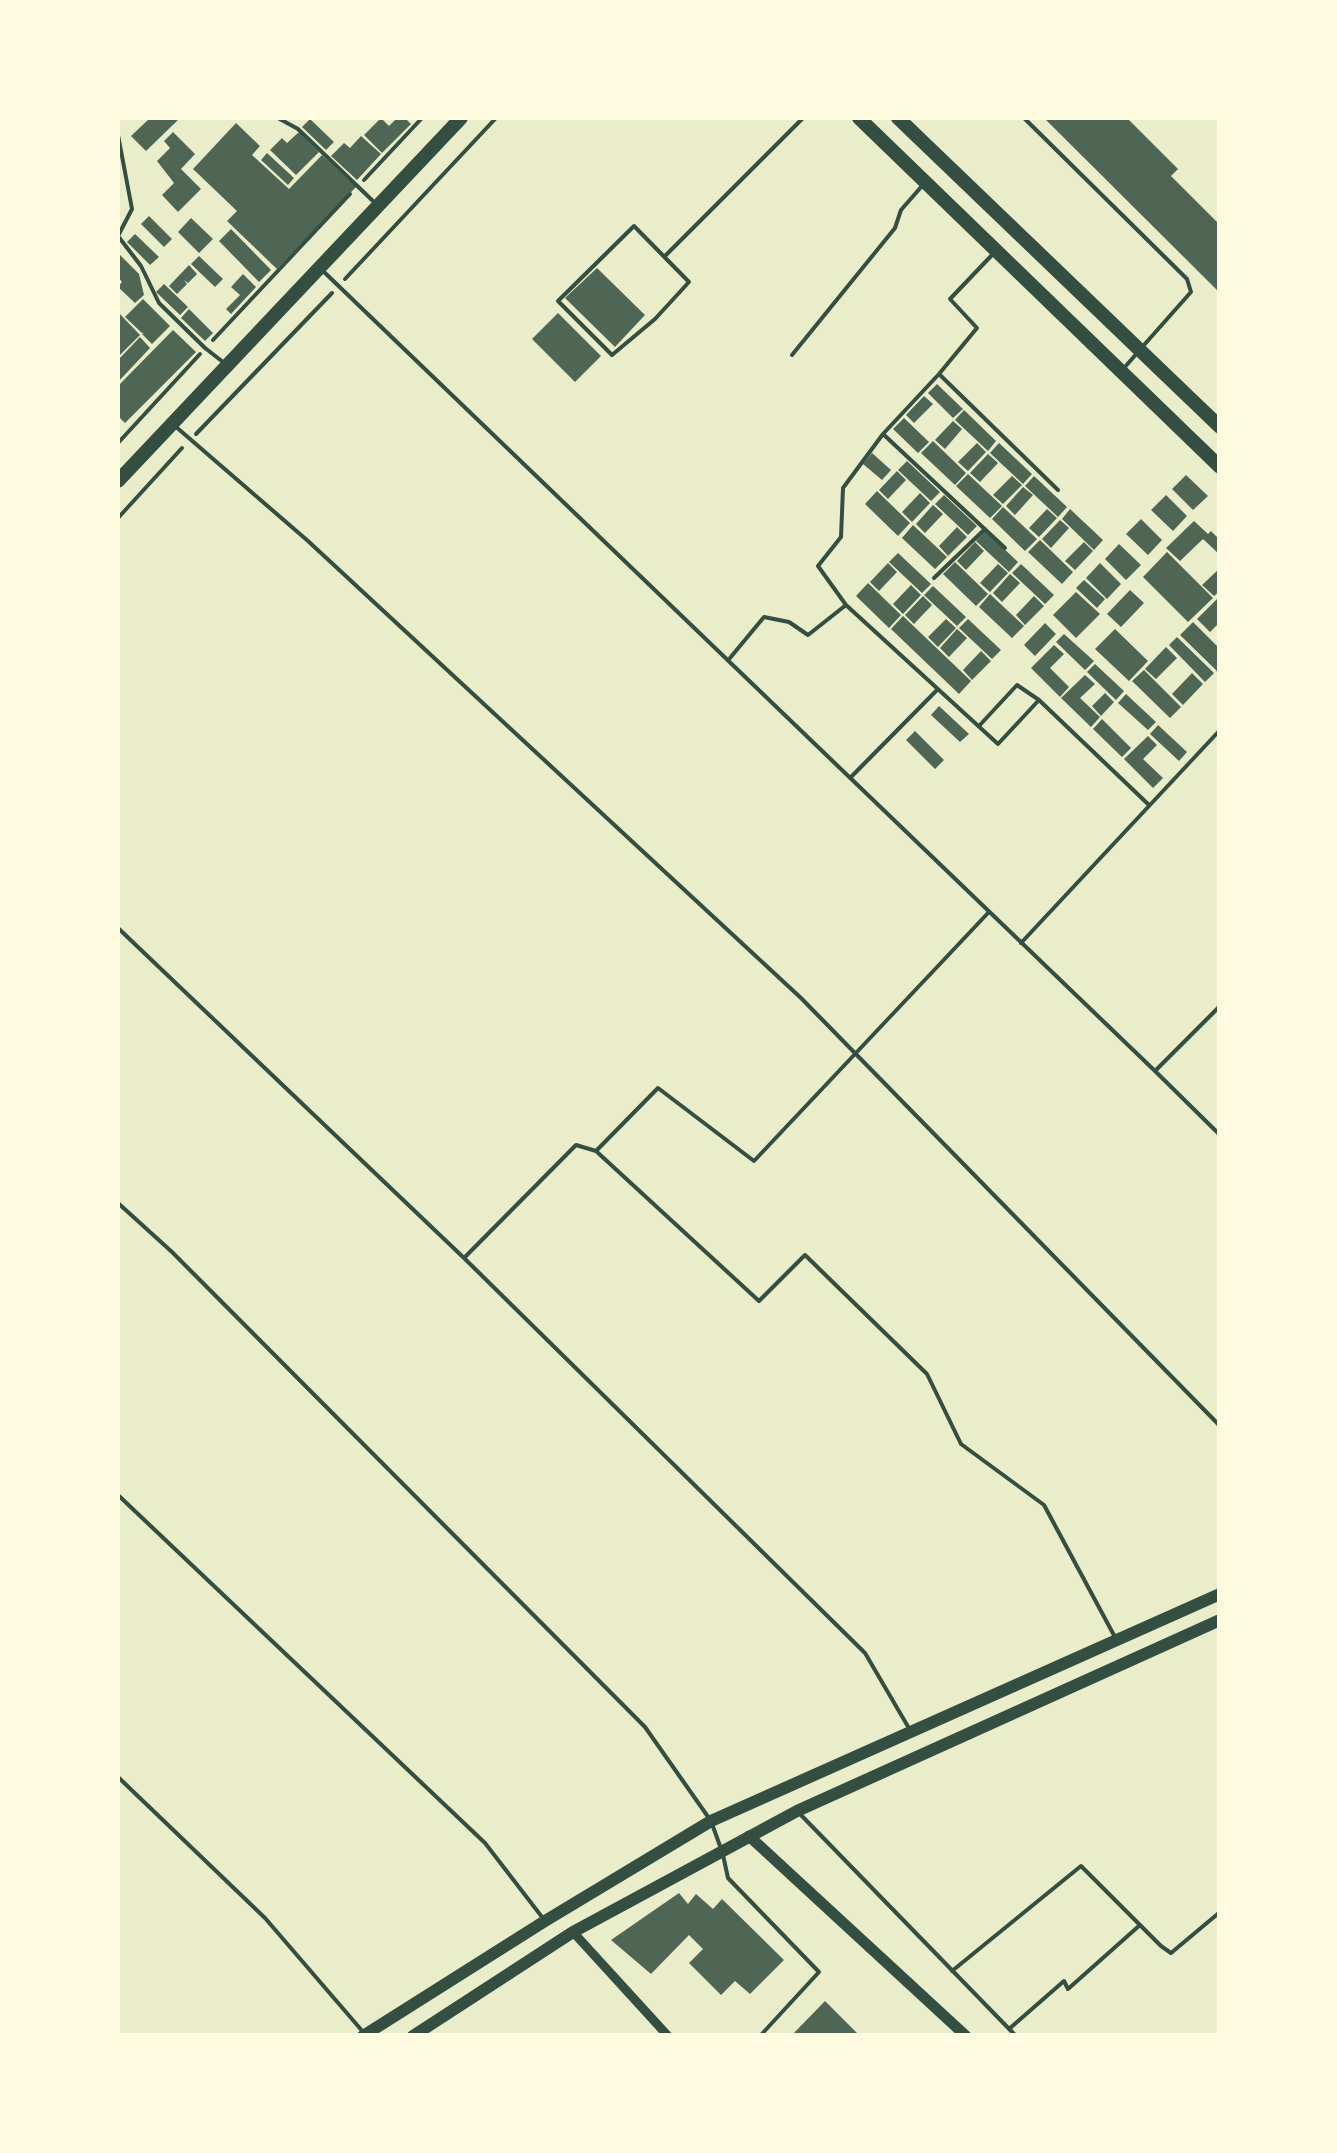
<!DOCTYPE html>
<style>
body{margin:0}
#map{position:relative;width:1337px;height:2153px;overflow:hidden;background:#e9edc9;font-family:Lato,sans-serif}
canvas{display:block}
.frame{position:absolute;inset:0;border:120px solid #fefae0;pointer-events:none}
</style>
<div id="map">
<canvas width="1337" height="2153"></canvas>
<div class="frame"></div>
</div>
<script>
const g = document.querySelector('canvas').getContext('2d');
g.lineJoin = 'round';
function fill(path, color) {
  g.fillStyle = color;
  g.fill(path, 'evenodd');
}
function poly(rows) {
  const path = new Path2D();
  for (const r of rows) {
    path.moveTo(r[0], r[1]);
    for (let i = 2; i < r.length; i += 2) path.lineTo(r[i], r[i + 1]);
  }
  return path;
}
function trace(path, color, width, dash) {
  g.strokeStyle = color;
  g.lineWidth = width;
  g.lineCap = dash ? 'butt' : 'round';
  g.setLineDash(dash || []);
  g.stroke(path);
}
fill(poly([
 [150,118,180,118,146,151,131,136],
 [381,118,389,126,397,118,405,118,411,124,382,153,364,135],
 [1044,118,1127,118,1178,169,1171,176,1220,225,1220,293],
 [310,119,334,142,326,150,302,127],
 [236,123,260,146,252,155,289,189,322,155,356,187,277,269,227,221,237,211,193,169],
 [173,132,195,154,181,169,201,189,178,212,162,195,174,183,157,161,170,148,164,141],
 [299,132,319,152,296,175,270,150,282,138,287,143],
 [361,136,381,154,357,180,331,156,344,143,350,148],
 [267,153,294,178,288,185,261,160],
 [149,216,172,239,164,247,141,224],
 [191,218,213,239,199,253,178,232],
 [231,229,271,270,259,282,219,241],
 [135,234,159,257,150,265,127,242],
 [118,253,139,274,144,295,135,303,118,287,122,282,118,277],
 [199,256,223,279,215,287,191,264],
 [189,265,197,274,188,283,184,280,187,284,177,294,169,286],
 [597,268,645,315,615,347,565,298],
 [243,274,256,287,231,314,226,309,240,295,231,287],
 [164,284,188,307,180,315,156,292],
 [143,299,170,326,152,344,142,334,144,333,142,333,125,317],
 [189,309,213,333,205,341,181,318],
 [118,312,140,335,118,357],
 [558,313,601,356,575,382,532,339],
 [173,330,196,352,125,423,118,416,118,386],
 [140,337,150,348,118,382,118,360],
 [937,384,963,409,953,418,928,393],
 [924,396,933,404,914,423,906,415],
 [964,410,996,441,988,451,955,420],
 [904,418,929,442,918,453,893,429],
 [953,421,962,429,945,449,935,440],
 [933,441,966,473,955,485,921,453],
 [977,443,986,452,968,471,958,462],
 [999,443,1032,474,1023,484,990,453],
 [872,453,891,470,882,480,863,464],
 [988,454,998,463,980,482,970,473],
 [907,461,940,492,931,501,898,470],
 [897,471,906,480,888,499,879,490],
 [968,474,1002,506,990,518,956,486],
 [1186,475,1208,496,1193,510,1172,489],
 [1012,476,1022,485,1003,504,993,495],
 [1034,476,1067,507,1058,517,1025,486],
 [1023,487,1033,495,1015,515,1006,506],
 [877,491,910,523,898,536,865,504],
 [920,493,930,503,912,522,902,512],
 [944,495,977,526,968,535,935,504],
 [1166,495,1187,516,1173,531,1151,510],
 [933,505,943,514,925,533,916,524],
 [1003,507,1037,539,1025,551,992,519],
 [1047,509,1057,518,1039,537,1029,528],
 [1070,509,1103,540,1094,550,1062,519],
 [1141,519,1162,540,1148,555,1126,534],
 [1060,520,1069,528,1051,548,1042,539],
 [1194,521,1208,534,1211,531,1220,540,1220,555,1203,539,1180,561,1166,548],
 [913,525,947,557,935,569,902,538],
 [957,527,967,537,948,556,939,546],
 [985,531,1018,562,1009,572,976,541],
 [1040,540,1073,572,1062,584,1028,552],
 [975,542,984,551,966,570,957,561],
 [1084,542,1093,551,1075,570,1065,561],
 [1119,544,1141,565,1126,580,1105,559],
 [1167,552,1213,598,1188,622,1143,577],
 [898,553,931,584,922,593,889,562],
 [955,562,988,594,976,606,943,574],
 [888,563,897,572,879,591,870,582],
 [1100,563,1121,584,1107,599,1086,578],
 [998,564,1008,573,990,592,980,583],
 [1021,564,1054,595,1045,604,1012,573],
 [1220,568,1220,591,1214,596,1202,585],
 [1010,574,1020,583,1002,602,993,593],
 [1084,580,1105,599,1097,608,1076,588],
 [868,583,901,615,889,628,856,596],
 [911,585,921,595,903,614,893,604],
 [933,586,966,617,957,626,924,595],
 [1130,590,1144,603,1121,627,1107,614],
 [1076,592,1100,614,1076,638,1053,615],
 [990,594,1024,626,1012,638,979,607],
 [923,596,932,605,914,624,905,615],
 [1034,596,1044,606,1025,625,1016,615],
 [1220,596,1220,622,1210,632,1197,619],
 [903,616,971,681,959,694,891,629],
 [946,619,956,628,938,647,928,637],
 [968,619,1001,650,992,659,959,628],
 [1193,622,1220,649,1220,674,1180,635],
 [1045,623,1056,634,1035,656,1024,645],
 [957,629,967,638,949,657,940,648],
 [1115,629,1148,661,1129,681,1095,649],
 [1064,634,1094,661,1085,670,1056,642],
 [1177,637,1214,673,1205,682,1169,645],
 [1054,645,1064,654,1050,668,1069,687,1060,697,1031,668],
 [1166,647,1177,658,1156,679,1145,669],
 [981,651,991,661,972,680,963,670],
 [1095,664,1124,691,1116,700,1087,672],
 [1144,670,1181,707,1170,718,1132,681],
 [1192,673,1203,684,1183,705,1172,694],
 [1085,675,1095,684,1080,698,1100,717,1091,727,1061,698],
 [1105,693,1114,702,1101,716,1092,706],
 [1126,694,1156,722,1148,730,1118,703],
 [939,706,969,734,960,742,931,715],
 [1102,719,1131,748,1122,757,1093,729],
 [1158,725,1187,752,1179,761,1150,734],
 [915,731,944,760,935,769,906,740],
 [1148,736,1157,745,1143,759,1163,778,1153,788,1124,759],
 [679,1893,688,1904,696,1894,713,1909,722,1899,784,1960,750,1994,735,1981,721,1995,689,1963,703,1949,689,1935,651,1974,611,1940],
 [825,2001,860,2036,791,2036]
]), '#4f6655');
trace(poly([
 [364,180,422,118],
 [634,226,689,282,655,319,612,355,558,301,634,226],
 [665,256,803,118],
 [345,279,496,118],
 [213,340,350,194],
 [196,434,332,293],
 [118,443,200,354],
 [118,518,182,448]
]), '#344e41', 4);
trace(poly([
 [278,118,298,129,374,202],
 [1024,118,1187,279,1191,292,1144,345],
 [118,135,132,209,118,236],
 [118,236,141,266,159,303,205,348,223,362],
 [323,271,1155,1071,1220,1135],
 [792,355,895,228,901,210,922,186],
 [1124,368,1138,352],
 [939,374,1058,490],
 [175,426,308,541,801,998,1220,1426],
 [883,434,1005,548],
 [934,578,985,529],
 [730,658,764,617,789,622,808,635,846,605],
 [1039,700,1149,805],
 [979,726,1017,685,1039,700,998,744,846,605,818,566,841,537,843,488,883,434,939,374,977,328,950,299,992,255],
 [850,778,938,689],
 [118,928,464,1258,865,1653,910,1730],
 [1021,943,1220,730],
 [1155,1071,1220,1006],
 [596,1151,759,1301,805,1255,927,1374,961,1444,1044,1505,1116,1639],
 [118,1203,172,1252,645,1727,711,1821,720,1846],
 [464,1258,576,1145,596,1151,658,1088,754,1161,988,913],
 [118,1495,485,1843,542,1917],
 [118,1777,265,1918,364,2033],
 [800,1814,1016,2036],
 [723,1855,728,1878,819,1972,760,2036],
 [952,1971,1081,1866,1161,1946,1171,1953,1220,1912],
 [1009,2029,1064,1981,1068,1989,1140,1925]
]), '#344e41', 4);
trace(poly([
 [573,1932,668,2036]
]), '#344e41', 9);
trace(poly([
 [749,1836,966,2036]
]), '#344e41', 11);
trace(poly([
 [363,2036,545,1921,711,1821,1220,1594],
 [413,2036,573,1932,797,1811,1220,1620]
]), '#344e41', 12);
trace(poly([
 [859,118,1220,467],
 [898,118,1220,427],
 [118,481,461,118]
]), '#344e41', 14);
</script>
